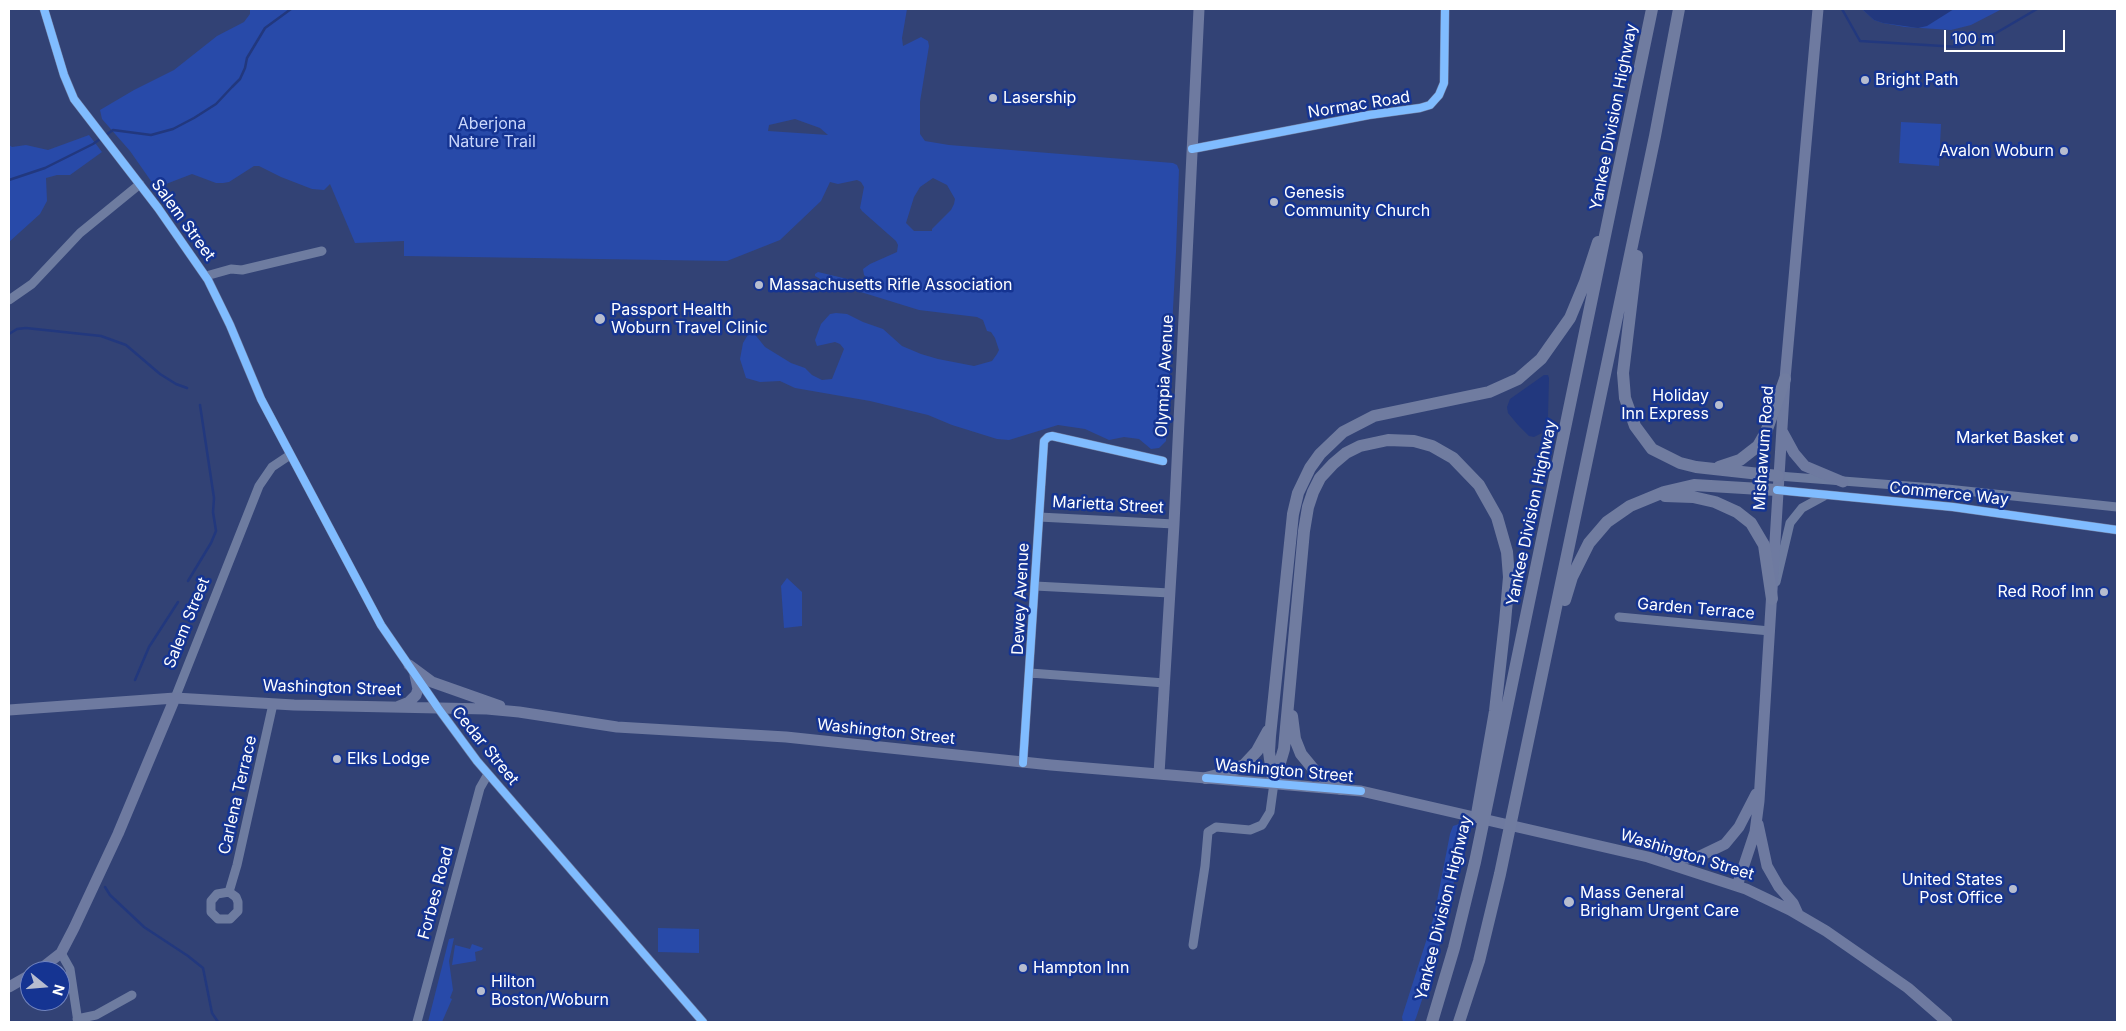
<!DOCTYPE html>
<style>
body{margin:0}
#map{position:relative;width:2126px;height:1031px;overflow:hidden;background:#324275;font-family:Inter,sans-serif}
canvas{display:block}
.frame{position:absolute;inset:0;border:10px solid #fff;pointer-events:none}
.north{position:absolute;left:20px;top:961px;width:50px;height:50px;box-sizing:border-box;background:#153492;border:1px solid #7385be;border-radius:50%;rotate:107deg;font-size:14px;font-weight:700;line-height:20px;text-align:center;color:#fff}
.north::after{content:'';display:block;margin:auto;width:18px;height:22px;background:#b7bdcf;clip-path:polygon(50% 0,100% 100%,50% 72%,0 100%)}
.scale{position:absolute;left:1944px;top:30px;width:121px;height:22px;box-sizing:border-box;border:2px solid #fff;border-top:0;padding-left:6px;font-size:15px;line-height:18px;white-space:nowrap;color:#fff;-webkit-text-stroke:4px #153492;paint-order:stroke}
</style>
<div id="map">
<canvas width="2126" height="1031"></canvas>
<div class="frame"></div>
<div class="north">N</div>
<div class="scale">100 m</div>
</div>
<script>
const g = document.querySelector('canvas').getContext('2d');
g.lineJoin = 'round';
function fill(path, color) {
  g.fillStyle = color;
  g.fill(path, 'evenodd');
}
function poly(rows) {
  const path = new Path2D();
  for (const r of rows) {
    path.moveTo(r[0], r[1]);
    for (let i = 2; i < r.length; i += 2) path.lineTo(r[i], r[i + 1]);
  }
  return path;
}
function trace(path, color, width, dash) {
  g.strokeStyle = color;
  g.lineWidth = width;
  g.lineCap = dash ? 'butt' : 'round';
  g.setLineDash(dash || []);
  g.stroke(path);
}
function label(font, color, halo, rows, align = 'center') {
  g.font = font + ' Inter,sans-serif';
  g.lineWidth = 5;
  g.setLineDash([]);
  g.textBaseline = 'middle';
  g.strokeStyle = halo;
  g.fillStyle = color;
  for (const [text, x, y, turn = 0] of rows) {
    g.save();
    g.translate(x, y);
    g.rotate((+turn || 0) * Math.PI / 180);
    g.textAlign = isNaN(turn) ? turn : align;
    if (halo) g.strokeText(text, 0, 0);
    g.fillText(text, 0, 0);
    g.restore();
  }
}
fill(poly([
 [250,9,907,9,902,38,903,46,921,37,928,41,929,46,920,102,920,134,925,141,949,145,1173,163,1177,165,1179,170,1176,252,1166,441,1159,448,1151,449,1139,439,1124,437,1109,440,1085,429,1058,425,1009,440,997,439,952,425,928,415,870,401,795,388,780,381,760,382,746,378,740,359,743,343,749,333,753,332,765,347,791,363,805,368,812,375,822,380,832,379,844,349,840,344,835,342,817,346,815,340,821,324,830,314,836,313,847,314,863,322,883,329,902,346,921,354,938,359,974,366,992,361,997,354,999,350,995,338,991,332,987,331,983,320,977,317,919,310,822,280,815,276,815,274,818,272,860,282,873,283,864,275,863,269,870,264,897,252,898,245,896,241,862,211,860,208,864,187,861,182,857,180,838,184,830,182,821,201,780,240,727,261,404,256,404,241,355,243,330,184,324,190,312,189,281,177,259,166,254,166,229,182,223,183,216,183,192,174,166,184,151,181,130,151,102,119,100,110,134,90,174,70,217,36,244,22,250,14],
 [795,119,820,128,828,135,768,131,769,125],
 [933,178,947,185,955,199,954,204,951,210,932,229,932,231,914,231,906,223,914,197,920,187],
 [1862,9,2002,9,1971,25,1951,30,1905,27,1883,23,1874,20],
 [1901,122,1941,124,1939,166,1899,163],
 [89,135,102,152,70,175,57,175,46,178,47,201,40,214,9,242,9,145,12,147,26,145,48,150],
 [787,578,802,592,802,626,784,628,781,586],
 [1459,824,1464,826,1465,834,1438,951,1416,1018,1414,1022,1403,1022,1402,1017,1434,916,1450,834,1453,826],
 [658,928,699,929,699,953,658,952],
 [454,938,449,961,453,990,450,998,452,999,442,1022,428,1022,449,939],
 [472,944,483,948,482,950,475,952,476,961,452,965,455,945,470,949]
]), '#284aa9');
fill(poly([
 [1862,9,1954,9,1927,26,1918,28,1883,23,1874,20],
 [1544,375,1548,375,1549,378,1548,416,1542,433,1534,437,1529,436,1518,425,1508,413,1507,407,1510,399]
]), '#22387e');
trace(poly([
 [1842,9,1860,41,1959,47,1996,33,2037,9],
 [9,180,45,168,93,144,113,130,151,135,173,129,194,118,216,104,232,87,240,79,245,68,247,58,265,28,291,9],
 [9,334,17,329,26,328,101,336,126,345,160,374,176,384,187,388],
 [188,581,211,543,216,531,213,512,214,498,200,405],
 [135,680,149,647,178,602],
 [105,887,110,895,144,927,188,956,203,968,212,1013,218,1022]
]), '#22387e', 2.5);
trace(poly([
 [44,9,64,75,74,99,158,208,208,280,230,325,261,399,381,625,438,708,477,761,703,1022],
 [1192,149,1369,115,1420,108,1430,105,1439,95,1444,83,1445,9],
 [206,276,231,269,242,270,322,251],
 [9,300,32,284,80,233,140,184],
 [1778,476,1947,489,2117,507],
 [1777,490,1953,507,2117,530],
 [1039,517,1174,524],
 [1776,582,1790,523,1802,508,1824,496],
 [1035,586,1170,593],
 [1619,617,1770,631],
 [1030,673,1165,683],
 [175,698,259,486,272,467,290,455],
 [1023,763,1044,441,1048,437,1052,436,1163,461],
 [229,892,217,894,211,901,211,912,218,919,230,919,238,911,238,902,236,897,229,892,237,865,273,704],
 [1193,945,1205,866,1208,832,1216,827,1250,830,1262,825,1270,812,1274,783],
 [61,953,70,969,78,1022],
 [77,1019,96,1015,132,995],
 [417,1022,480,788,488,774]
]), '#6e7ca0', 9);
trace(poly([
 [1782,431,1794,453,1805,466,1843,482],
 [409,665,432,682,500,706],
 [399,706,409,702,416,695,418,689,415,675],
 [9,710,175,698,294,705,487,709,519,712,617,727,786,737,1051,765,1361,791,1648,857,1746,889,1790,910,1826,931,1908,988,1947,1022],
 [1159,774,1174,524,1199,9],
 [1758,824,1767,866,1779,887,1793,903,1798,914],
 [1669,860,1698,857,1725,844,1739,827,1756,794],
 [1737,886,1755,832,1759,801,1785,379,1818,9],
 [38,971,61,953,74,928,118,834,175,698],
 [9,987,30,975]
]), '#6e7aa0', 11);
trace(poly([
 [1637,256,1623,373,1625,398,1635,426,1652,449,1680,463,1696,467,1778,476],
 [1719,467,1740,460,1758,446,1766,432,1785,379],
 [1665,496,1693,497,1715,502,1737,512,1751,523,1764,545,1772,599],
 [1565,600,1572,577,1589,543,1607,522,1630,506,1664,492,1694,485,1777,490],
 [1292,716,1295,739,1301,754,1315,771,1341,789],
 [1206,778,1229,772,1244,765,1257,751,1268,731],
 [1273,780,1269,752,1270,736,1293,514,1298,493,1310,468,1320,454,1343,432,1374,416,1489,392,1518,379,1541,359,1570,318,1585,282,1598,242],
 [1274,783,1284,749,1304,531,1308,507,1313,492,1320,478,1333,464,1346,453,1360,446,1388,440,1414,441,1432,446,1453,458,1479,485,1497,517,1507,552,1509,577,1505,622,1495,711,1477,814],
 [1432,1022,1454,948,1475,862,1652,9],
 [1459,1022,1479,961,1500,874,1655,136,1679,9]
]), '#707ca0', 12);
trace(poly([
 [44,9,64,75,74,99,158,208,208,280,230,325,261,399,381,625,438,708,477,761,703,1022],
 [1192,149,1369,115,1420,108,1430,105,1439,95,1444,83,1445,9],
 [1777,490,1953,507,2117,530],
 [1023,763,1044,441,1048,437,1052,436,1163,461],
 [1206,778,1361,791]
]), '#80bcff', 8);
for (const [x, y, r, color] of [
 [1865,80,5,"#b7bdcf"],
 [993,98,5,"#b7bdcf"],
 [2064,151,5,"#b7bdcf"],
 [1274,202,5,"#b7bdcf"],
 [759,285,5,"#b7bdcf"],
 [600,319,6,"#b7bdcf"],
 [1719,405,5,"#b7bdcf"],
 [2074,438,5,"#b7bdcf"],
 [2104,592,5,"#b7bdcf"],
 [337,759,5,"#b7bdcf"],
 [2013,889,5,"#b7bdcf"],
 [1569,902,6,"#b7bdcf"],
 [1023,968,5,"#b7bdcf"],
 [481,991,5,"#b7bdcf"]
]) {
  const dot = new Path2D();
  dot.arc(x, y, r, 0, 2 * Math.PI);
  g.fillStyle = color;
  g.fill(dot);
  trace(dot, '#153492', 2);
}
label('16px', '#fff', '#153492', [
 ["Bright Path",1875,80],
 ["Lasership",1003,98],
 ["Avalon Woburn",2054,151,"right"],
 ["Genesis",1284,193],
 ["Community Church",1284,211],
 ["Massachusetts Rifle Association",769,285],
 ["Passport Health",611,310],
 ["Woburn Travel Clinic",611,328],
 ["Holiday",1709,396,"right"],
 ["Inn Express",1709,414,"right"],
 ["Market Basket",2064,438,"right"],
 ["Red Roof Inn",2094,592,"right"],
 ["Elks Lodge",347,759],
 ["United States",2003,880,"right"],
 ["Post Office",2003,898,"right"],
 ["Mass General",1580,893],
 ["Brigham Urgent Care",1580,911],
 ["Hampton Inn",1033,968],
 ["Hilton",491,982],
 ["Boston/Woburn",491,1000]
], 'left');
label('16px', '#fff', '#153492', [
 ["Normac Road",1359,105,-9],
 ["Yankee Division Highway",1614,117,-79],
 ["Salem Street",183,220,54],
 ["Olympia Avenue",1165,376,-87],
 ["Mishawum Road",1764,448,-86],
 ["Commerce Way",1949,494,6],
 ["Marietta Street",1108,505,3],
 ["Yankee Division Highway",1532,513,-78],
 ["Dewey Avenue",1021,599,-87],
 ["Garden Terrace",1696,609,5],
 ["Salem Street",187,623,-68],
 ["Washington Street",332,688,2],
 ["Washington Street",886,732,6],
 ["Cedar Street",485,746,51],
 ["Washington Street",1284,771,5],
 ["Carlena Terrace",238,795,-77],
 ["Washington Street",1687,855,17],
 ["Forbes Road",436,893,-75],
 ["Yankee Division Highway",1444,908,-76]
]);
label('16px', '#cad7fc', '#153492', [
 ["Aberjona",492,124],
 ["Nature Trail",492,142]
]);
</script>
